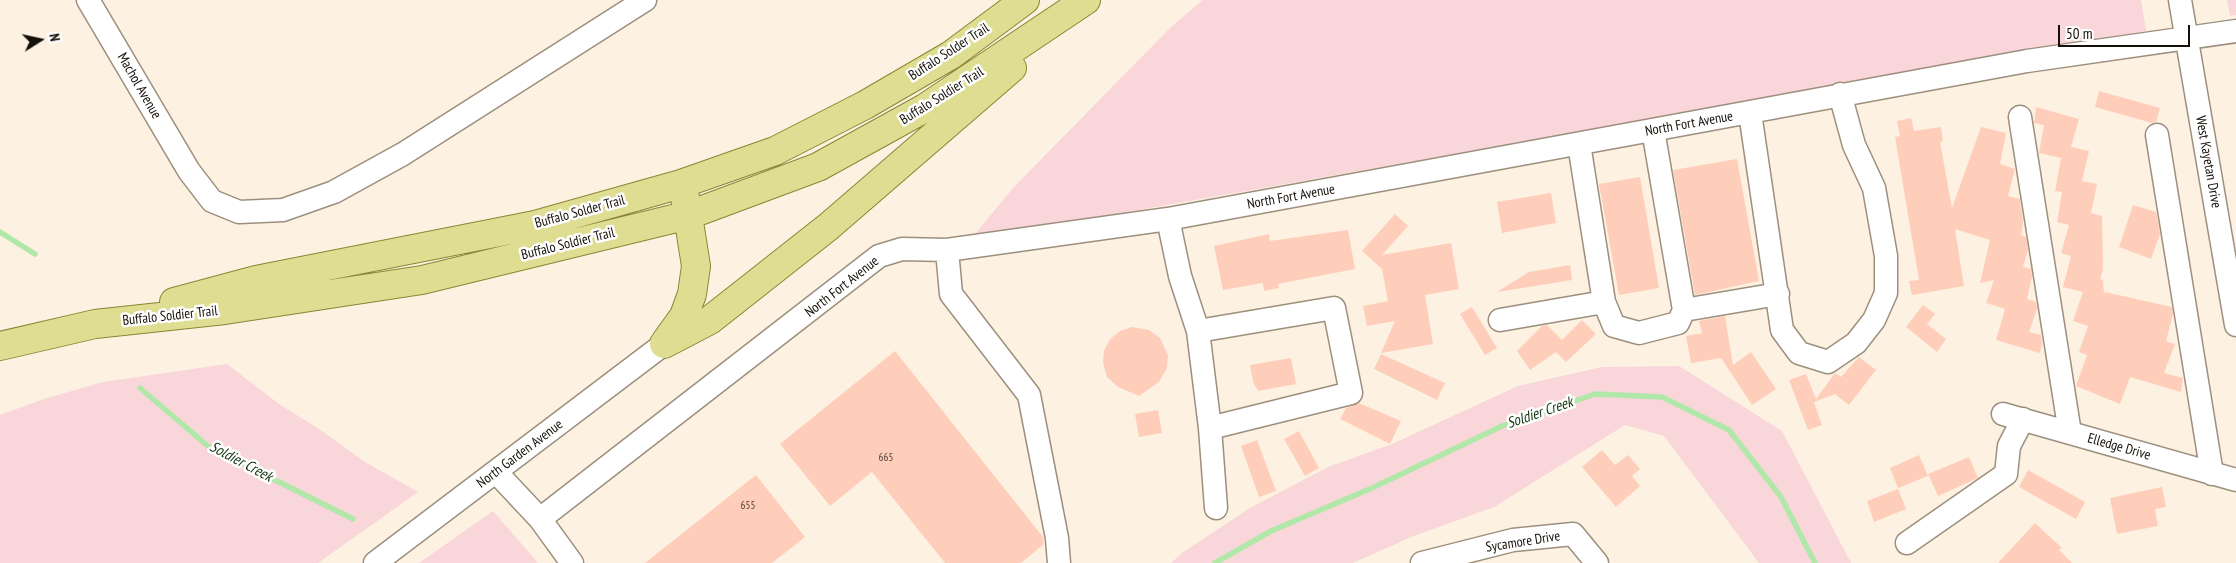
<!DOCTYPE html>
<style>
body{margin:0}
#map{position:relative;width:2236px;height:563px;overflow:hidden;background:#fdf1e1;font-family:"PT Sans Narrow",sans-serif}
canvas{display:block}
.north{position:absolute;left:15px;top:15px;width:50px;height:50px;-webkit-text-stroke:4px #fff;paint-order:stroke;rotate:80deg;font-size:14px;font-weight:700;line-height:20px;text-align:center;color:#140f08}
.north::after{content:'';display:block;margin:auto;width:18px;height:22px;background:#140f08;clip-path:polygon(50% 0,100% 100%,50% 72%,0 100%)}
.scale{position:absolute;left:2058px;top:25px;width:132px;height:22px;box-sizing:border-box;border:2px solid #140f08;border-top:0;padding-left:6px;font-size:15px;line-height:18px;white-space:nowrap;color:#140f08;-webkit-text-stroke:4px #fff;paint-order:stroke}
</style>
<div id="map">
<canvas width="2236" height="563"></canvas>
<div class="north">N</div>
<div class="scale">50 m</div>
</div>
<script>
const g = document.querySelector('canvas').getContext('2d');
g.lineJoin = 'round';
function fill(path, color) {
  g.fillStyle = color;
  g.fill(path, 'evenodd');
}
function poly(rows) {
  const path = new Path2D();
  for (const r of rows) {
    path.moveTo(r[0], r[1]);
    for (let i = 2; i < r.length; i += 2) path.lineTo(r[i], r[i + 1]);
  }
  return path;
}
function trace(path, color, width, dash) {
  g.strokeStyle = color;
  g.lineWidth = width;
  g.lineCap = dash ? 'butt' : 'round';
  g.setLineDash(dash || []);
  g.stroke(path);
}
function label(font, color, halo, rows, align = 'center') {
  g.font = font + ' "PT Sans Narrow",sans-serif';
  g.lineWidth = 5;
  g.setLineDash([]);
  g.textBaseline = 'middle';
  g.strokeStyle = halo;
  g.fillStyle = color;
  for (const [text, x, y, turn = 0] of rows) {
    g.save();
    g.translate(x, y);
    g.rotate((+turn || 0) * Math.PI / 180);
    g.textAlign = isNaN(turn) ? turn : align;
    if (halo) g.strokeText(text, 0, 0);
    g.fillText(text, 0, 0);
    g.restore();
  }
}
fill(poly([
 [1203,0,2141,0,2146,31,970,240,1013,188,1171,27],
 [2227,0,2236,0,2236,15,2230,16],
 [227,364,279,404,322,431,365,462,418,492,318,563,0,563,0,415,44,399,103,382],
 [1679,366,1782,431,1851,563,1759,563,1664,436,1625,425,1494,507,1411,537,1353,563,1171,563,1182,553,1250,508,1328,467,1392,444,1518,386,1602,367],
 [493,511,538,563,419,563]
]), '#f8d6da');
trace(poly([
 [0,232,35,254],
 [140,388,209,447,353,519],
 [1215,563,1271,531,1372,488,1502,426,1595,394,1662,397,1729,430,1781,497,1815,563]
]), '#b1e8a9', 5.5);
fill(poly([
 [2099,91,2160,108,2156,122,2152,123,2095,107],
 [2036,107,2079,119,2071,147,2089,151,2082,181,2097,184,2091,213,2102,216,2103,269,2100,279,2103,280,2104,295,2105,292,2172,307,2173,314,2166,341,2175,344,2164,373,2183,378,2181,392,2130,377,2120,404,2076,386,2087,355,2079,352,2088,326,2073,321,2083,292,2063,287,2071,256,2061,253,2069,225,2057,222,2062,192,2055,191,2061,158,2039,153,2044,125,2034,123],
 [1911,118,1914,131,1941,127,1943,141,1940,142,1952,208,1981,127,2006,133,2000,164,2015,169,2008,196,2020,199,2023,223,2021,235,2026,237,2028,250,2023,267,2031,269,2032,276,2027,299,2036,302,2037,309,2029,332,2041,335,2042,343,2040,353,1996,340,2005,309,1986,303,1994,280,1980,283,1990,240,1955,229,1964,286,1912,295,1909,281,1919,280,1895,137,1900,136,1897,121],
 [1737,159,1759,281,1695,295,1673,170],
 [1640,177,1659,288,1619,295,1599,184],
 [1551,193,1556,223,1502,233,1497,202],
 [2133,205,2156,212,2160,234,2151,259,2119,247],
 [1395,214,1408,226,1382,255,1451,243,1459,289,1425,295,1433,344,1381,353,1395,321,1367,326,1363,306,1388,301,1382,269,1362,251],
 [1348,230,1355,269,1278,284,1279,288,1264,291,1263,283,1223,290,1214,246,1269,234,1270,241],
 [1570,265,1572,280,1497,292,1529,272],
 [1923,305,1935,314,1927,324,1946,339,1937,352,1906,327],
 [1472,307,1497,348,1485,355,1460,314],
 [1725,316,1733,365,1751,352,1776,389,1752,405,1721,358,1691,363,1686,336,1702,333,1699,321],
 [1582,320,1596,334,1566,362,1556,352,1530,370,1517,351,1542,326,1547,325,1562,340],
 [1132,327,1149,330,1160,338,1168,355,1167,368,1159,382,1139,396,1118,387,1107,377,1103,363,1104,351,1110,339,1120,331],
 [895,351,1043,537,1044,544,1021,563,945,563,872,472,830,506,780,444],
 [1381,354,1445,383,1437,400,1374,369],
 [1859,357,1876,370,1849,405,1835,394,1814,402,1822,425,1808,430,1789,380,1806,374,1816,399,1835,373,1841,377],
 [1291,358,1296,384,1258,391,1253,382,1250,365],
 [1359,403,1401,421,1390,444,1340,419,1346,408],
 [1158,410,1162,433,1139,437,1135,414],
 [1299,431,1319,468,1305,476,1284,439],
 [1257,440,1276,491,1259,497,1241,446],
 [1602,450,1615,465,1628,455,1640,469,1632,476,1640,486,1616,507,1582,467],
 [1919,455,1928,476,1898,488,1890,468],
 [1969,457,1978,478,1938,496,1928,474],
 [2028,470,2085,502,2076,519,2019,487],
 [756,475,805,537,772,563,645,563],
 [2162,487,2166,507,2155,509,2158,526,2117,534,2110,498],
 [1898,489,1906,509,1874,522,1867,501],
 [2035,523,2062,548,2059,550,2072,563,1998,563]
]), '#ffcebb');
const minor = poly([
 [88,0,189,171,212,201,239,212,283,210,334,192,403,154,645,0],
 [2180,0,2236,325],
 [1750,113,1782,330,1799,353,1828,362,1856,343,1874,320,1886,293,1886,256,1874,188,1854,145,1840,94],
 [2020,117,2070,433],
 [1653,130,1684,310],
 [2157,135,2212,474],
 [1579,144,1604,302,1614,326,1639,333,1678,323,1684,310,1778,294],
 [1168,219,1180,276,1198,331,1210,428,1216,508],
 [947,250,951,294,1029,395,1057,538,1059,563],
 [1500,320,1604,302],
 [1198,331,1334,308,1351,393,1210,428],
 [2003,414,2236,480],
 [496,472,540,519,879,256,902,249,947,250,1168,219,2027,61,2236,31],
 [540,519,572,563],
 [1907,543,2006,474,2009,446,2023,419],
 [375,563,664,344],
 [1422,563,1513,540,1573,534,1597,563]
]);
const major = poly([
 [174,302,256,280,535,225,681,184,775,151,865,105,951,55,1025,0],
 [666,341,684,316,692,294,696,266,685,197],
 [664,344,710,320,828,227,1012,68],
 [0,346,95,324,225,310,422,280,689,215,818,167,925,108,1086,0]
]);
trace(minor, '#9d8f7d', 25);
trace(major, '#8a8633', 30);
trace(minor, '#fff', 22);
trace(major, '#dfdd92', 28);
label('11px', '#4f3f35', null, [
 ["665",886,458],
 ["655",748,506]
]);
label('14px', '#140f08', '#fff', [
 ["Buffalo Solder Trail",949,52,-33],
 ["Machol Avenue",139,86,60],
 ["Buffalo Soldier Trail",942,96,-32],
 ["North Fort Avenue",1689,124,-10],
 ["West Kayetan Drive",2208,162,80],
 ["North Fort Avenue",1291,197,-10],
 ["Buffalo Solder Trail",580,212,-15],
 ["Buffalo Soldier Trail",568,244,-14],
 ["North Fort Avenue",842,287,-38],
 ["Buffalo Soldier Trail",170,316,-6],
 ["Elledge Drive",2119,447,16],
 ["North Garden Avenue",520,454,-37],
 ["Sycamore Drive",1523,542,-9]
]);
label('italic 15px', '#11360d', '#fff', [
 ["Soldier Creek",1540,413,-19],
 ["Soldier Creek",241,462,28]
]);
</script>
